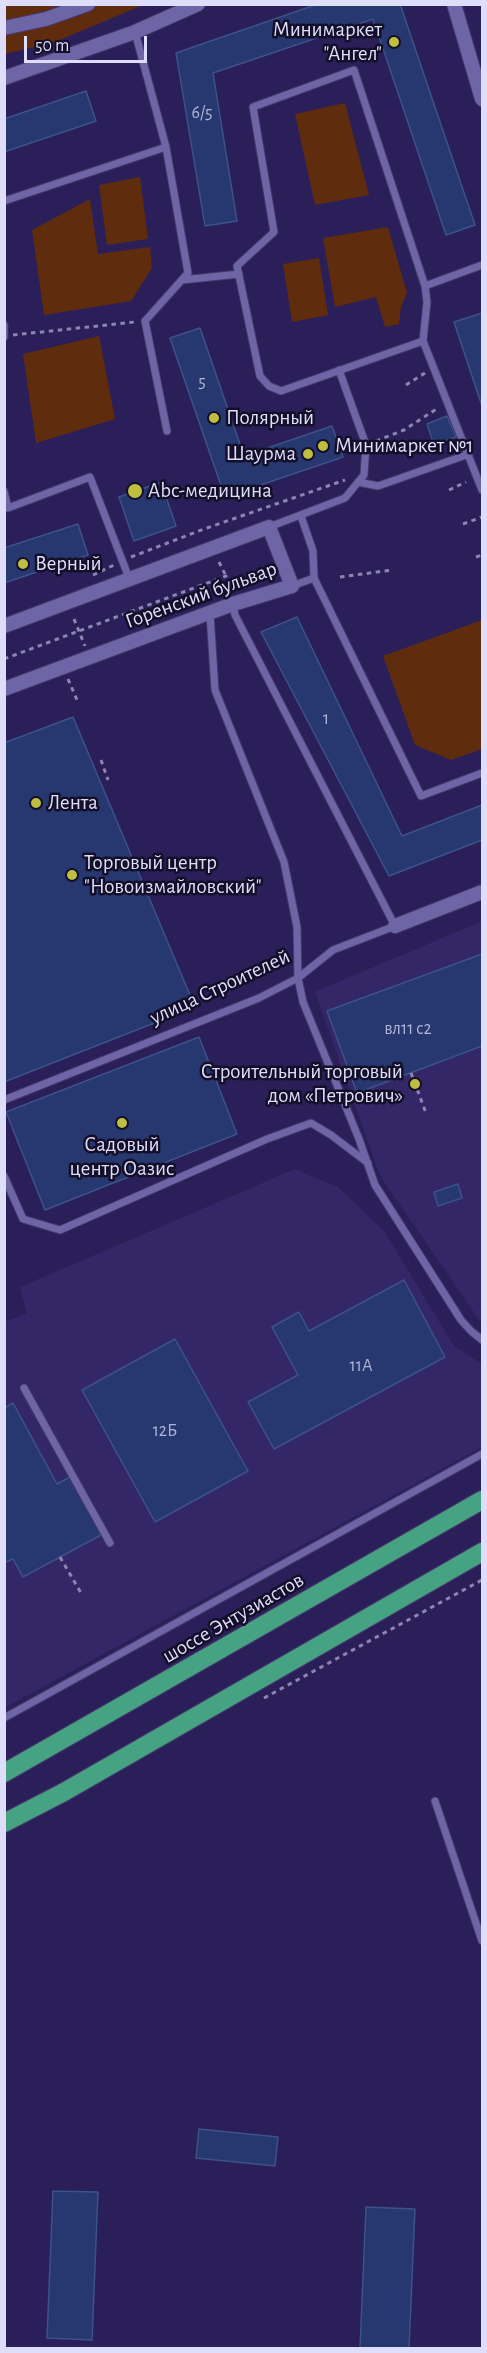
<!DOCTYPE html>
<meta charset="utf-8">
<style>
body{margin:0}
#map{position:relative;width:487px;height:2353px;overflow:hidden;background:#2b1f59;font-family:"Alegreya Sans",sans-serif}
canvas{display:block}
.frame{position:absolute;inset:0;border:6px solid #deddfa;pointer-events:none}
.scale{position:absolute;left:24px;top:36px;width:123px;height:27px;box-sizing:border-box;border:3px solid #deddfa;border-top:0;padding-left:8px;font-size:18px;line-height:21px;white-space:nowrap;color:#deddfa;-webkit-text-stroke:4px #130f29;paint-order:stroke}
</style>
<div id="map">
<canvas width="487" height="2353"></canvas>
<div class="frame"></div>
<div class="scale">50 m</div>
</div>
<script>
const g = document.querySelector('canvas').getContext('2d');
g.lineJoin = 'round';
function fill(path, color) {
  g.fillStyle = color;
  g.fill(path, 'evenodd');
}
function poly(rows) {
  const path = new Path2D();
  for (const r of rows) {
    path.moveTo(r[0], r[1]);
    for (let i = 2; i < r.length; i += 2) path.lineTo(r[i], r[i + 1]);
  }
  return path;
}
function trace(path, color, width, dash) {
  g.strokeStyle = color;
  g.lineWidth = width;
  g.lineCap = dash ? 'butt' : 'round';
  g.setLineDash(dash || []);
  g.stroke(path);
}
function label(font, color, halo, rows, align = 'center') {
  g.font = font + ' "Alegreya Sans",sans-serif';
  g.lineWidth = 5;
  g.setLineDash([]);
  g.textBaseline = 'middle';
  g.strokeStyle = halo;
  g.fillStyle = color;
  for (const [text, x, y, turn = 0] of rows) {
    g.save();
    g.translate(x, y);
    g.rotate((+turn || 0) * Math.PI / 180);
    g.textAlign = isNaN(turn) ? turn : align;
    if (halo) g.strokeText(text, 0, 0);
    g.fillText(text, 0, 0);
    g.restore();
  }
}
fill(poly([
 [482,921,482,1324,380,1176,315,992],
 [295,1169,339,1188,384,1231,454,1346,482,1364,482,1447,10,1705,5,1706,4,1322,27,1314,20,1287]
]), '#342767');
fill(poly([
 [4,5,143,5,55,42,5,54],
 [345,103,369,195,315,205,295,114],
 [140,177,148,239,107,245,99,185],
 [90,199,98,254,150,247,152,268,131,301,44,315,32,230],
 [388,227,407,293,401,307,399,324,385,327,376,297,335,307,323,238],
 [319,258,328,315,292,322,283,264],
 [99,336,115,419,36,443,23,354],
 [482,620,482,749,451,760,415,745,383,656]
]), '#5f2c0d');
const building = poly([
 [318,4,400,4,475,225,446,235,373,19,213,73,237,221,205,226,176,53,318,4],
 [86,91,96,121,4,152,4,119,86,91],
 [482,313,482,406,454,322,482,313],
 [200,328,244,456,332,426,343,457,225,497,170,338,200,328],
 [447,416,456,437,434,445,427,424,447,416],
 [161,482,176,526,134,541,119,497,161,482],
 [78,524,88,555,4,583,4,548,78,524],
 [297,617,402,836,482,805,482,840,389,876,261,632,297,617],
 [73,717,195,1007,4,1082,4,743,73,717],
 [482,954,482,1046,357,1093,327,1011,482,954],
 [199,1037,237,1134,45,1210,6,1112,199,1037],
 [458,1184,462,1198,438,1206,434,1192,458,1184],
 [404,1280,445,1357,274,1449,248,1402,298,1375,272,1327,299,1312,309,1331,404,1280],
 [175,1339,248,1471,155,1522,82,1390,175,1339],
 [13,1403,57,1484,70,1477,101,1535,23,1577,13,1559,4,1563,4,1408,13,1403],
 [199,2129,278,2137,275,2166,196,2158,199,2129],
 [53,2191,98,2192,92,2340,47,2338,53,2191],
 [366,2207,415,2209,409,2348,360,2348,366,2207]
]);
fill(building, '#26386f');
trace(building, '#3d518b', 1.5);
const lane = poly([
 [166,147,188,273,145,321,167,431],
 [4,201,166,147,135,32],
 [482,265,425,286,354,70,253,107,274,232,237,266,260,376,269,386,281,391,423,341,482,490],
 [182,280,239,274],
 [4,325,4,337],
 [423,341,427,302,425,286],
 [358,482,378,486,469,454],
 [4,491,8,508,90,477,129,578],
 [301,516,313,551,314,578],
 [269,527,345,498,364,475,366,445,339,370],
 [292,586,314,578,421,796,482,773],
 [210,614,215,690,284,862,297,927,298,978,303,1002,359,1139,375,1185,461,1320,471,1331,482,1340],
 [4,1100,259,998,298,978,333,950,395,926,235,615,233,604],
 [4,1176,23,1219,60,1230,267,1139,311,1123,331,1135,368,1163],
 [24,1388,110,1543],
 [4,1718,482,1454],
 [435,1801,482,1941]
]);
const street = poly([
 [454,4,482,99],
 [4,28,46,19,88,4],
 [4,78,135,32,198,4],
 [4,626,269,527,292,586,233,604,4,689],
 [395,926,482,892]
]);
const highway = poly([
 [4,1773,482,1500],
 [4,1823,64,1792,482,1552]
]);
trace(lane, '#46386a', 9);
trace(street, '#46386a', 16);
trace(highway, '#46386a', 20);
trace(poly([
 [13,335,135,322],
 [406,385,425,373],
 [376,441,404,430,438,408],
 [449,490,466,482],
 [463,524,482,517],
 [131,557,204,529,345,480],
 [476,557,482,555],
 [219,562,226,576],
 [93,575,114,565],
 [340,577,392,570],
 [74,619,85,646],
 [4,659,226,576,229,589],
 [68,679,77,700],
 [101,760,108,780],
 [411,1073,426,1113],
 [60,1557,81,1593],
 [264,1698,482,1580]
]), '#8b85b0', 3, [4.5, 4.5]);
trace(lane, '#6d65a5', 7);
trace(street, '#6d65a5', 14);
trace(highway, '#45a283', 18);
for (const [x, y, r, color] of [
 [394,42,6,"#c0be40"],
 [214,418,6,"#c0be40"],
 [323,446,6,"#c0be40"],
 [308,454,6,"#c0be40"],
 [135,491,8,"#c0be40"],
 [23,564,6,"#c0be40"],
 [36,803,6,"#c0be40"],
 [72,875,6,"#c0be40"],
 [415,1084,6,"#c0be40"],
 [122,1123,6,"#c0be40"]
]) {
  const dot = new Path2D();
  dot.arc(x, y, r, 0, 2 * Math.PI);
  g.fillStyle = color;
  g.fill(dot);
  trace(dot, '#130f29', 2);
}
label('18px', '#b0b4d7', null, [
 ["6/5",202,113],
 ["5",202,382],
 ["1",326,719],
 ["вл11 с2",408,1029],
 ["11А",361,1366],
 ["12Б",165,1431]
]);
label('21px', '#deddfa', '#130f29', [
 ["Минимаркет",382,30,"right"],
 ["\"Ангел\"",382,54,"right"],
 ["Полярный",226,418],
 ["Минимаркет №1",335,446],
 ["Шаурма",296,454,"right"],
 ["Abc-медицина",148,491],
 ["Верный",35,564],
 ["Лента",48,803],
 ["Торговый центр",84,863],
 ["\"Новоизмайловский\"",84,887],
 ["Строительный торговый",403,1072,"right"],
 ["дом «Петрович»",403,1096,"right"],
 ["Садовый",122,1145,"center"],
 ["центр Оазис",122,1169,"center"]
], 'left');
label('21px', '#deddfa', '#130f29', [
 ["Горенский бульвар",201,595,-20],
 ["улица Строителей",220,987,-25],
 ["шоссе Энтузиастов",233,1618,-30]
]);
</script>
